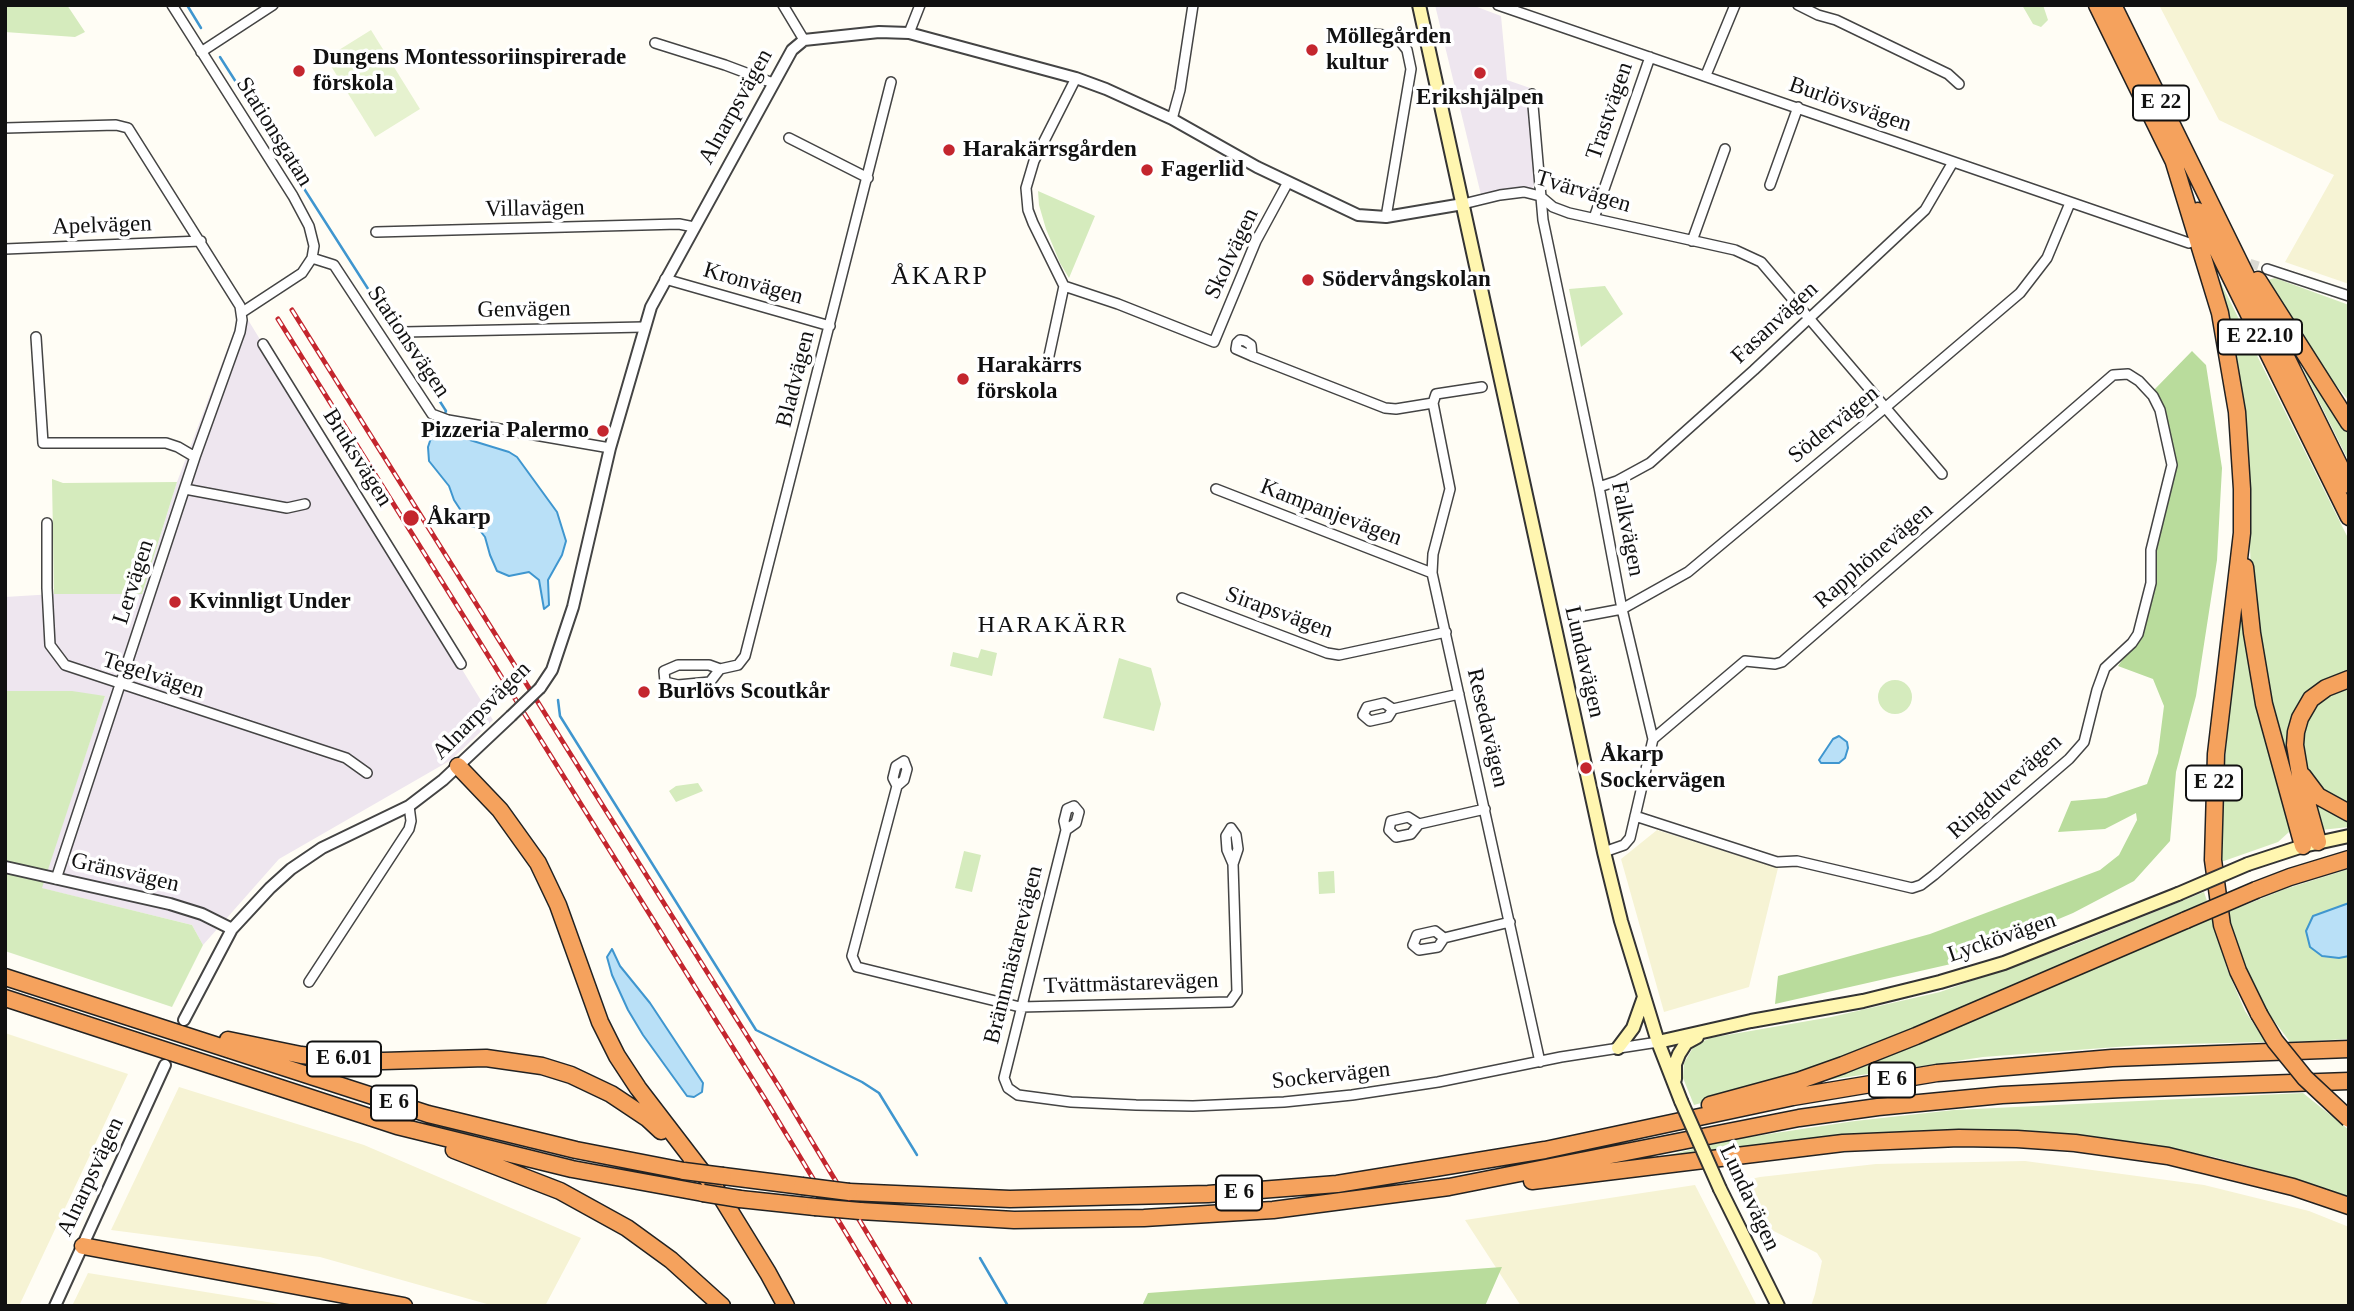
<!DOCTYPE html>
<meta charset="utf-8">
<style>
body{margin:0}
#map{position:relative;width:2354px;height:1311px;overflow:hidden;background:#fffdf5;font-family:Georgia,serif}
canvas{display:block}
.frame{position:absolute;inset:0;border:7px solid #111;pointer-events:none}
</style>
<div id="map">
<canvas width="2354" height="1311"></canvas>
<div class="frame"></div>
</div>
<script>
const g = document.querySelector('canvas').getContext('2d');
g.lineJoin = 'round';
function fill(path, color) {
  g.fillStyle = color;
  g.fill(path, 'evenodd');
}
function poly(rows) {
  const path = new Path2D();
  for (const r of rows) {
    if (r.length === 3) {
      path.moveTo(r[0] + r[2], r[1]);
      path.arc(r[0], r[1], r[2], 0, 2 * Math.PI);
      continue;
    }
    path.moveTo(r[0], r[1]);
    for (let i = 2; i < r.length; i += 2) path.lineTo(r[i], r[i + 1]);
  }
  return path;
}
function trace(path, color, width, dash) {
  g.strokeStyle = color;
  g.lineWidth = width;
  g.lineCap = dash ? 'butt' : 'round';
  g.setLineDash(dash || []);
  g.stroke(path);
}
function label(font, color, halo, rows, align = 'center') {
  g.font = font + ' Georgia,serif';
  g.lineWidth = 7;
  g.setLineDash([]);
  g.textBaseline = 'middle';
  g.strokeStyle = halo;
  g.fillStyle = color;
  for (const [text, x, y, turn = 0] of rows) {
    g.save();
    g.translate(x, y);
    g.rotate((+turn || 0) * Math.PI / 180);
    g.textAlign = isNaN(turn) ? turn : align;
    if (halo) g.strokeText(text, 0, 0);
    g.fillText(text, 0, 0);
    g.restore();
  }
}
fill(poly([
 [1435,5,1472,5,1501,16,1507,80,1530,88,1537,159,1533,190,1482,199],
 [242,310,493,720,451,760,279,859,203,945,192,925,41,888,105,696,5,691,5,597,54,594,142,594,177,482]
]), '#eee6ef');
fill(poly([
 [2159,5,2349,5,2349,284,2285,262,2334,175,2219,120],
 [1657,830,1778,868,1749,987,1664,1012,1621,859],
 [5,1033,128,1074,19,1306,5,1306],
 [179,1087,364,1145,581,1238,545,1306,494,1306,320,1257,111,1230],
 [2025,1161,2204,1185,2309,1211,2349,1227,2349,1306,1811,1306,1815,1294,1822,1261,1817,1253,1756,1222,1733,1183,1760,1177,1876,1164],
 [1695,1185,1757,1306,1521,1306,1465,1220],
 [88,1273,292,1306,72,1306]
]), '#f6f3d4');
fill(poly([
 [5,5,67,5,85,32,75,37,5,32],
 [2022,5,2043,5,2048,20,2041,27,2033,24],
 [1038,191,1095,216,1069,278,1060,263,1046,229,1039,205],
 [2210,261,2349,540,2349,674,2308,696,2296,800,2278,741,2252,598,2248,495],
 [2275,278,2349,305,2349,401,2319,364,2267,280],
 [1605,286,1623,314,1581,347,1569,289],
 [2295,349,2349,431,2349,462,2305,373],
 [52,479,63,483,177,482,142,594,54,594],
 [2242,575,2290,817,2289,832,2278,842,2221,862,2220,815],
 [981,649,997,653,992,676,950,666,953,652,978,658],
 [1119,658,1151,668,1161,704,1154,731,1103,718],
 [1895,697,17],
 [2349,686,2349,808,2327,796,2303,764,2301,744,2306,721,2320,701,2336,690],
 [5,691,72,691,105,696,42,888,192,925,203,945,172,1007,5,951],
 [698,783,703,791,676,802,669,791,676,786],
 [2308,792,2349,820,2349,827,2321,830],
 [964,851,981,855,972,892,955,888],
 [2349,869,2349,1039,2290,1042,2269,1014,2247,977,2233,938,2228,912,2285,889],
 [1334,871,1335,893,1319,894,1318,872],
 [2204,892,2207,901,1874,1046,1799,1075,1694,1105,1683,1078,1684,1063,1694,1046,1710,1038,1831,1017,1940,992,2068,947],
 [2212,917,2227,969,2245,1011,2266,1042,2143,1045,1983,1057,1814,1082],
 [2303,1093,2349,1130,2349,1199,2294,1178,2214,1157,2096,1138,1932,1130,1815,1138,1626,1165,1736,1139,1855,1121,1954,1110]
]), '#d5ebbd');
fill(poly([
 [2192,351,2206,365,2222,468,2217,560,2196,696,2176,772,2170,841,2134,881,2073,913,1951,964,1775,1004,1778,976,1930,934,2100,870,2119,855,2137,820,2136,813,2105,829,2058,832,2071,801,2106,798,2147,784,2158,753,2164,706,2153,679,2118,666,2142,632,2156,575,2154,552,2176,465,2171,435,2163,407,2154,390],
 [1502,1267,1485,1306,1142,1306,1148,1293]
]), '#b9dc9c');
fill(poly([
 [371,30,420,109,375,137,326,58]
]), '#e6f2cf');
const water = poly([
 [434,429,509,452,517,457,557,512,566,541,562,555,548,580,549,605,544,609,539,580,529,572,509,576,497,571,490,555,485,537,478,528,471,526,454,500,449,486,429,461,428,447,434,429],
 [1839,736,1847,742,1848,748,1845,758,1839,763,1821,763,1819,760,1833,739,1839,736],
 [2349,903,2349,956,2339,958,2322,956,2310,947,2306,931,2313,916,2349,903],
 [612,949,620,966,650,1003,703,1083,702,1092,694,1097,687,1096,643,1035,628,1010,612,975,607,957,612,949]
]);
fill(water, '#b9e0f7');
trace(water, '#3f96cf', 2);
trace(poly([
 [187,5,201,28],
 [220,57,446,411,441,423,441,433],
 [558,700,560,716,756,1030,862,1082,879,1093,917,1155],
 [980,1258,1008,1306]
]), '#3f96cf', 2.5);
trace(poly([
 [2237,259,2267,269]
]), '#dbdad3', 9, [9, 4.5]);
const minor = poly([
 [172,5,293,196,309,226,314,246,312,258,302,273,241,313],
 [783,5,804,40],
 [1498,5,2189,243],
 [1798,5,1818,15,1836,20,1948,74,1959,84],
 [909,33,920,5],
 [1376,34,1397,37,1407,50,1411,69,1386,217],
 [655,43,725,65,773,83],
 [201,52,273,5],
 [1706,75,1735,5],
 [1532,94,1543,220,1599,487,1622,609,1653,739,1630,838,1624,845,1604,852],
 [1172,119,1180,90,1193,5],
 [5,128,116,125,128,128,240,306,242,320,240,332,195,457,56,879],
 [789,138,868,178],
 [1770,185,1798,107],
 [1463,204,1500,195,1524,192,1540,196,1553,207,1569,213,1735,250,1761,262,1942,474],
 [1594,218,1650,57],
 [376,232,679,224,694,227],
 [1692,241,1725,149],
 [5,249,201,241],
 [312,258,334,265,432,414,448,420,610,448],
 [2267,269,2349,296],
 [665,279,830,326],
 [1064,286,1118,304,1214,342,1256,241,1288,182],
 [404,332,644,327],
 [36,337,43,443,166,443,178,447,195,457],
 [263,344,461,664],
 [1252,356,1236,349,1237,343,1240,340,1245,341,1251,345,1252,356,1385,408,1396,409,1433,403,1450,489,1433,554,1432,573,1540,1062],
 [1047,365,1064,286,1033,223,1028,210,1026,188,1034,161,1076,78],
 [1433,403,1436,394,1482,387],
 [1599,487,1617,481,1650,463,1754,370,1925,210,1953,162],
 [185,489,287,508,305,504],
 [1216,489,1432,573],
 [47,523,47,588,50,645,65,665,346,758,367,773],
 [1182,598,1327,653,1339,655,1446,632],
 [1574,618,1622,609,1688,572,1886,407,2020,293,2047,258,2070,203],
 [720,669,710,682,678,685,665,682,664,671,678,665,709,665,720,669,738,665,745,656,891,82],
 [1393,709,1388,717,1370,721,1363,715,1367,707,1384,703,1393,709,1459,694],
 [897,786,893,778,896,766,904,761,907,769,904,780,897,786,852,956,857,967,1020,1007,1230,1002,1237,992,1233,864,1238,849,1236,835,1231,828,1226,836,1227,850,1233,864],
 [1635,816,1777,862,1797,861,1912,888,1921,885,1934,875,2069,759,2084,742,2097,690,2105,668,2132,643,2138,634,2151,583,2151,550,2172,465,2160,410,2153,396,2139,381,2128,374,2113,375,1782,662,1775,664,1745,661,1653,739],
 [1419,824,1411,834,1396,837,1389,830,1391,821,1408,817,1419,824,1485,809],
 [1066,830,1064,821,1067,809,1074,806,1079,812,1076,823,1066,830,1004,1078,1008,1088,1018,1095,1071,1102,1136,1105,1193,1106,1284,1102,1352,1095,1438,1082,1561,1057,1658,1042],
 [1444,938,1438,947,1419,950,1413,945,1417,935,1435,931,1444,938,1510,922],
 [309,982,409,829,411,821,409,806]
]);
const tertiary = poly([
 [540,688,552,670,573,607,610,448,651,307,792,50,804,40,879,32,909,33,1076,78,1106,89,1172,119,1257,167,1358,215,1386,217,1463,204],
 [5,867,170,904,202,914,232,929],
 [184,1020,232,929,270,888,291,869,322,848,409,806,443,780,511,716],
 [55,1306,165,1065]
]);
const secondary = poly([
 [1419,5,1604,852,1621,921,1658,1042,1681,1101],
 [2248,864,2303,846,2349,836],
 [1658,1042,1751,1021,1863,1001,1940,982,2004,963,2178,894],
 [1618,1048,1633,1028,1644,997],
 [1675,1079,1675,1064,1679,1054,1686,1043,1697,1037],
 [1720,1189,1778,1306]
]);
const motorway = poly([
 [2097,5,2176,166],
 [2113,5,2349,485],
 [2172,156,2220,313,2237,412,2242,489,2242,533,2216,754,2213,860,2222,925,2238,971,2259,1014],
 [2198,211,2349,517],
 [2258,280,2349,423],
 [2245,567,2252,633,2264,704,2303,846],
 [458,766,500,810,538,863,558,905,600,1022,617,1056,638,1088,720,1195,768,1273,786,1306],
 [2303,776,2318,796,2349,813],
 [2318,842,2301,781,2295,745,2296,732,2300,718,2311,699,2326,688,2349,679],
 [2256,890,2290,877,2349,859],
 [5,977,428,1114,576,1150,684,1171],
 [5,998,397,1126,572,1169,703,1193],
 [228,1040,301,1055,342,1059,383,1061,486,1058,542,1066,571,1075,611,1094,647,1118,661,1131],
 [1710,1105,1798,1081,1843,1065,1916,1036,2186,920],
 [454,1150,560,1191,627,1228,671,1260,722,1306],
 [723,1176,802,1186],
 [1532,1181,1843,1143,1959,1138,2017,1139,2075,1143,2168,1156,2293,1187,2349,1206],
 [849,1192,1010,1199,1208,1194,1337,1184,1545,1150,1793,1097,1937,1073,2112,1058,2349,1049],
 [740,1199,815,1207],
 [860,1211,1014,1220,1144,1218,1273,1210,1449,1187,1799,1118,1878,1107,2002,1095,2122,1089,2349,1081],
 [83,1246,404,1306]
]);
trace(minor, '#444', 12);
trace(tertiary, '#444', 14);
trace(secondary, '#333', 16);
trace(motorway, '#222', 19);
trace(minor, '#fff', 9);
trace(tertiary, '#fff', 10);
trace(secondary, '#fff6b0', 12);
trace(motorway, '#f5a25d', 16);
const rail = poly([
 [292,310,781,1090,911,1306],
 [278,319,765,1099,890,1306]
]);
trace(rail, '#c4262e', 5);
trace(rail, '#fff', 2.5, [8]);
const tertiaryBridge = poly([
 [511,716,540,688]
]);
const secondaryBridge = poly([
 [2178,894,2248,864],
 [1681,1101,1720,1189]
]);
const motorwayBridge = poly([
 [2186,920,2256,890],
 [2259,1014,2275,1041,2305,1078,2349,1119],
 [684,1171,723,1176],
 [802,1186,849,1192],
 [703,1193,740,1199],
 [815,1207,860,1211]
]);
trace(tertiaryBridge, '#444', 14, []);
trace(secondaryBridge, '#333', 16, []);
trace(motorwayBridge, '#222', 19, []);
trace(tertiaryBridge, '#fff', 10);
trace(secondaryBridge, '#fff6b0', 12);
trace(motorwayBridge, '#f5a25d', 16);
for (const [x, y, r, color] of [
 [1312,50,7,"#c4262e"],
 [299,71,7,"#c4262e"],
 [1480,73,7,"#c4262e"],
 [949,150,7,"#c4262e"],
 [1147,170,7,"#c4262e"],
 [1308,280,7,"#c4262e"],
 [963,379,7,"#c4262e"],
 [603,431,7,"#c4262e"],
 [411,518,9,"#c4262e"],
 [175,602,7,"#c4262e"],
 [644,692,7,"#c4262e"],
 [1586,768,7,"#c4262e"]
]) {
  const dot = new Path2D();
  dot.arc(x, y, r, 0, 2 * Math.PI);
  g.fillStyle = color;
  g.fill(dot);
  trace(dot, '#fff', 2.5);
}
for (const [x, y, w] of [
 [2161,103,56],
 [2260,337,84],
 [2214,783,56],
 [344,1059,74],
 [1892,1080,46],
 [394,1103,46],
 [1239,1193,46]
]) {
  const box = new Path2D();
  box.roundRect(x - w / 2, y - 17.5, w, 35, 5);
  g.fillStyle = '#fff';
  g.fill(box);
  trace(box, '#111', 2);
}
label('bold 21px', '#111', null, [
 ["E 22",2161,103],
 ["E 22.10",2260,337],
 ["E 22",2214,783],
 ["E 6.01",344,1059],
 ["E 6",1892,1080],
 ["E 6",394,1103],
 ["E 6",1239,1193]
]);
label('bold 23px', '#111', '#fff', [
 ["Möllegården",1326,37],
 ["kultur",1326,63],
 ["Dungens Montessoriinspirerade",313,58],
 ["förskola",313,84],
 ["Erikshjälpen",1480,98,"center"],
 ["Harakärrsgården",963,150],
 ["Fagerlid",1161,170],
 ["Södervångskolan",1322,280],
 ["Harakärrs",977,366],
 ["förskola",977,392],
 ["Pizzeria Palermo",589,431,"right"],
 ["Åkarp",427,518],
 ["Kvinnligt Under",189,602],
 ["Burlövs Scoutkår",658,692],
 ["Åkarp",1600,755],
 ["Sockervägen",1600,781]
], 'left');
label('23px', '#111', '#fff', [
 ["Burlövsvägen",1850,105,19],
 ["Alnarpsvägen",736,107,-61],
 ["Trastvägen",1610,111,-71],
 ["Stationsgatan",274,132,58],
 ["Tvärvägen",1583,192,17],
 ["Villavägen",535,209,-1],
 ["Apelvägen",102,226,-2],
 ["Skolvägen",1232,254,-65],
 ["Kronvägen",753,284,16],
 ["Genvägen",524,310,-1],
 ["Fasanvägen",1775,323,-43],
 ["Stationsvägen",408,342,56],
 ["Bladvägen",796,379,-76],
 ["Södervägen",1834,425,-39],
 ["Bruksvägen",357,458,58],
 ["Kampanjevägen",1331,513,21],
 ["Falkvägen",1627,529,79],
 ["Rapphönevägen",1874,556,-41],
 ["Lervägen",134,582,-72],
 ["Sirapsvägen",1279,613,20],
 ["Lundavägen",1584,662,77],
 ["Tegelvägen",153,676,18],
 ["Alnarpsvägen",482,711,-45],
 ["Resedavägen",1487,728,77],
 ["Ringduvevägen",2005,787,-42],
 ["Gränsvägen",125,873,13],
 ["Lyckövägen",2002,938,-19],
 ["Brännmästarevägen",1014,955,-76],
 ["Tvättmästarevägen",1131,984,-2],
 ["Sockervägen",1331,1076,-6],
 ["Alnarpsvägen",91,1177,-65],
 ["Lundavägen",1749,1198,65]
]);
g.letterSpacing = '2px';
label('24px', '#111', '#fff', [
 ["HARAKÄRR",1053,626]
]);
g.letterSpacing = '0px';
g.letterSpacing = '2px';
label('26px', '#111', '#fff', [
 ["ÅKARP",940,277]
]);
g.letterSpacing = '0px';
</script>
